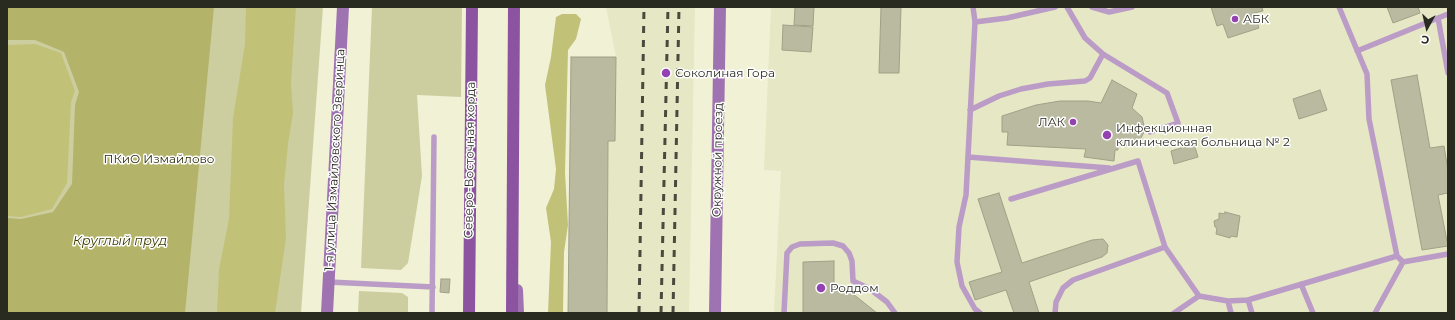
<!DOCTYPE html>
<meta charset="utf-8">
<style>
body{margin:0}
#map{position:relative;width:1455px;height:320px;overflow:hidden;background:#f1f1d6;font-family:Montserrat,sans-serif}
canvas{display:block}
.frame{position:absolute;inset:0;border:8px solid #292a20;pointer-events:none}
.north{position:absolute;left:1407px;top:8px;width:40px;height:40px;-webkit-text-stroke:3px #fff;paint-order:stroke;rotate:188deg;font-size:11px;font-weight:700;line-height:16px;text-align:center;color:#292a20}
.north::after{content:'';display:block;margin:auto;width:14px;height:18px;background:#292a20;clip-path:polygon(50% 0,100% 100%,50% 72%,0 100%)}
</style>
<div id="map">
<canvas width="1455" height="320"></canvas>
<div class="frame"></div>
<div class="north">С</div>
</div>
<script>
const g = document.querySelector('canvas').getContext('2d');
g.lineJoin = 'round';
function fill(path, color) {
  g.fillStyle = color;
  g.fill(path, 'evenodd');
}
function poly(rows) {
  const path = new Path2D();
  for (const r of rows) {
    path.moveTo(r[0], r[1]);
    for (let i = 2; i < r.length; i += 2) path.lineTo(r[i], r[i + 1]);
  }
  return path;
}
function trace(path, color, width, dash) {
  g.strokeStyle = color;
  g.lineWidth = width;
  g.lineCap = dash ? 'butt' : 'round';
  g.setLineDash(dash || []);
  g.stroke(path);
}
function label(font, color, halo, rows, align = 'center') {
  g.font = font + ' Montserrat,sans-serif';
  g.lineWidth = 3;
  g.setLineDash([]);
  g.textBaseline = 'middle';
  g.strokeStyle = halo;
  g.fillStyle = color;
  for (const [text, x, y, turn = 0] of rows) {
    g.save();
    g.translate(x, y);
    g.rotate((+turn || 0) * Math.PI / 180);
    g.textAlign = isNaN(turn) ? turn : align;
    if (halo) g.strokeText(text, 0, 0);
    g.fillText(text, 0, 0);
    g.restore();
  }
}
fill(poly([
 [606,7,695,7,689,313,607,313,608,141,616,57],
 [771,7,1448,7,1448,313,774,313,781,171,764,170]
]), '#e6e7c5');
fill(poly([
 [7,7,323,7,301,313,7,313],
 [372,7,462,7,461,97,417,95,422,176,408,263,401,270,361,268],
 [359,291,402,293,408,297,408,313,358,313]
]), '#cdce9f');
fill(poly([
 [246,7,296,7,291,83,293,113,288,144,284,185,286,238,275,313,217,313,219,269,229,219,233,118,245,44],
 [562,14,576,14,581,19,576,39,568,50,565,173,568,225,564,252,563,313,548,313,551,242,546,208,554,189,556,169,545,85,551,57,556,17],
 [35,44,61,53,75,91,71,102,67,183,52,209,21,217,7,216,7,45]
]), '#c1c178');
fill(poly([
 [7,7,214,7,185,313,7,313,7,218,21,219,53,212,72,184,75,105,79,92,64,52,35,40,7,40]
]), '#b3b36a');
const building = poly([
 [795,7,814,7,813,26,794,25,795,7],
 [881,7,901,7,899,73,879,73,881,7],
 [1211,7,1262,7,1263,11,1254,13,1259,28,1228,38,1223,24,1217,26,1211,7],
 [1387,7,1418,7,1420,13,1393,23,1387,7],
 [783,25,813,27,811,52,782,50,783,25],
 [571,57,616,57,615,141,608,141,607,313,568,313,571,57],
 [1417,75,1430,148,1444,146,1448,170,1448,193,1438,195,1448,246,1422,250,1391,80,1417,75],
 [1112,80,1137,94,1132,108,1142,117,1145,130,1141,138,1134,145,1118,146,1118,150,1115,150,1114,161,1084,157,1086,149,1007,145,1008,132,1002,132,1002,116,1036,105,1060,101,1088,101,1101,103,1112,80],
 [1320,90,1327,110,1299,119,1293,99,1320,90],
 [1194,144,1198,157,1174,164,1171,151,1194,144],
 [999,193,1022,263,1092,240,1103,239,1108,245,1107,253,1102,257,1029,282,1039,313,1014,313,1006,290,975,300,969,282,1002,272,978,199,999,193],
 [1225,212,1240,216,1237,237,1231,236,1230,238,1216,234,1217,228,1215,227,1214,221,1219,219,1219,213,1225,214,1225,212],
 [834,261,834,286,853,294,877,313,803,313,803,262,834,261],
 [441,279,450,279,449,293,440,292,441,279]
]);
fill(building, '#b9baa0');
trace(building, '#a0a187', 1);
trace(poly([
 [973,7,975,22,966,195,959,227,957,262,962,286,975,309,980,313],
 [1092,7,1109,12,1132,7],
 [1339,7,1367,74,1369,119,1397,256,1403,262,1448,254],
 [1438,18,1448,73],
 [975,22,1007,18,1055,7],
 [1357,51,1448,14],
 [1103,54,1167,93,1178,123,1150,132],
 [970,110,999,96,1021,89,1048,84,1085,81,1090,78,1103,54,1085,38,1067,7],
 [968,157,1109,168],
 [1011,199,1138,161,1165,247,1073,280,1063,288,1056,302,1055,313],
 [1165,247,1199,296,1228,301,1248,300,1397,256],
 [329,282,433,287],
 [1301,284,1313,313],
 [1248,300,1252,313],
 [1228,301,1231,313],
 [432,313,434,137],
 [784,313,787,253,792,247,800,244,833,243,843,246,849,253,852,261,853,281,870,289,887,302,895,313],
 [1174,313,1199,296],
 [1375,313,1403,262]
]), '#ba9cc7', 5.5);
trace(poly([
 [517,290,518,313],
 [327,313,343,7],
 [715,313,720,7]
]), '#9f72b2', 12);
trace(poly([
 [469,313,472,7],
 [512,313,514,7]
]), '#8c53a1', 12);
trace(poly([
 [639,313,644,7],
 [661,313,668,7],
 [673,313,679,7]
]), '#494a3d', 3, [7, 7]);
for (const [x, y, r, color] of [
 [1235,19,4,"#9442b2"],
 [666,73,5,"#9442b2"],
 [1073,122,4,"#9442b2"],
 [1107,135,5,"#9442b2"],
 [821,288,5,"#9442b2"]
]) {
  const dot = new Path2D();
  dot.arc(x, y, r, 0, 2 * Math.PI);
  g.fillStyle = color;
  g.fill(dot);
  trace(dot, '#fff', 1.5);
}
label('12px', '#292a20', '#fff', [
 ["АБК",1243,19],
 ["Соколиная Гора",675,73],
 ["ЛАК",1065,122,"right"],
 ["Инфекционная",1116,128],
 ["клиническая больница № 2",1116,142],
 ["Роддом",830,288]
], 'left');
label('12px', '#2d2c0b', '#fff', [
 ["ПКиО Измайлово",159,159]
]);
label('12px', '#292a20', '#fff', [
 ["1-я улица Измайловского Зверинца",335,160,-87],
 ["Северо-Восточная хорда",470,160,-89],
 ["Окружной проезд",718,160,-89]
]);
label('italic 13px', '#3c3b00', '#fff', [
 ["Круглый пруд",120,241]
]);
</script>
